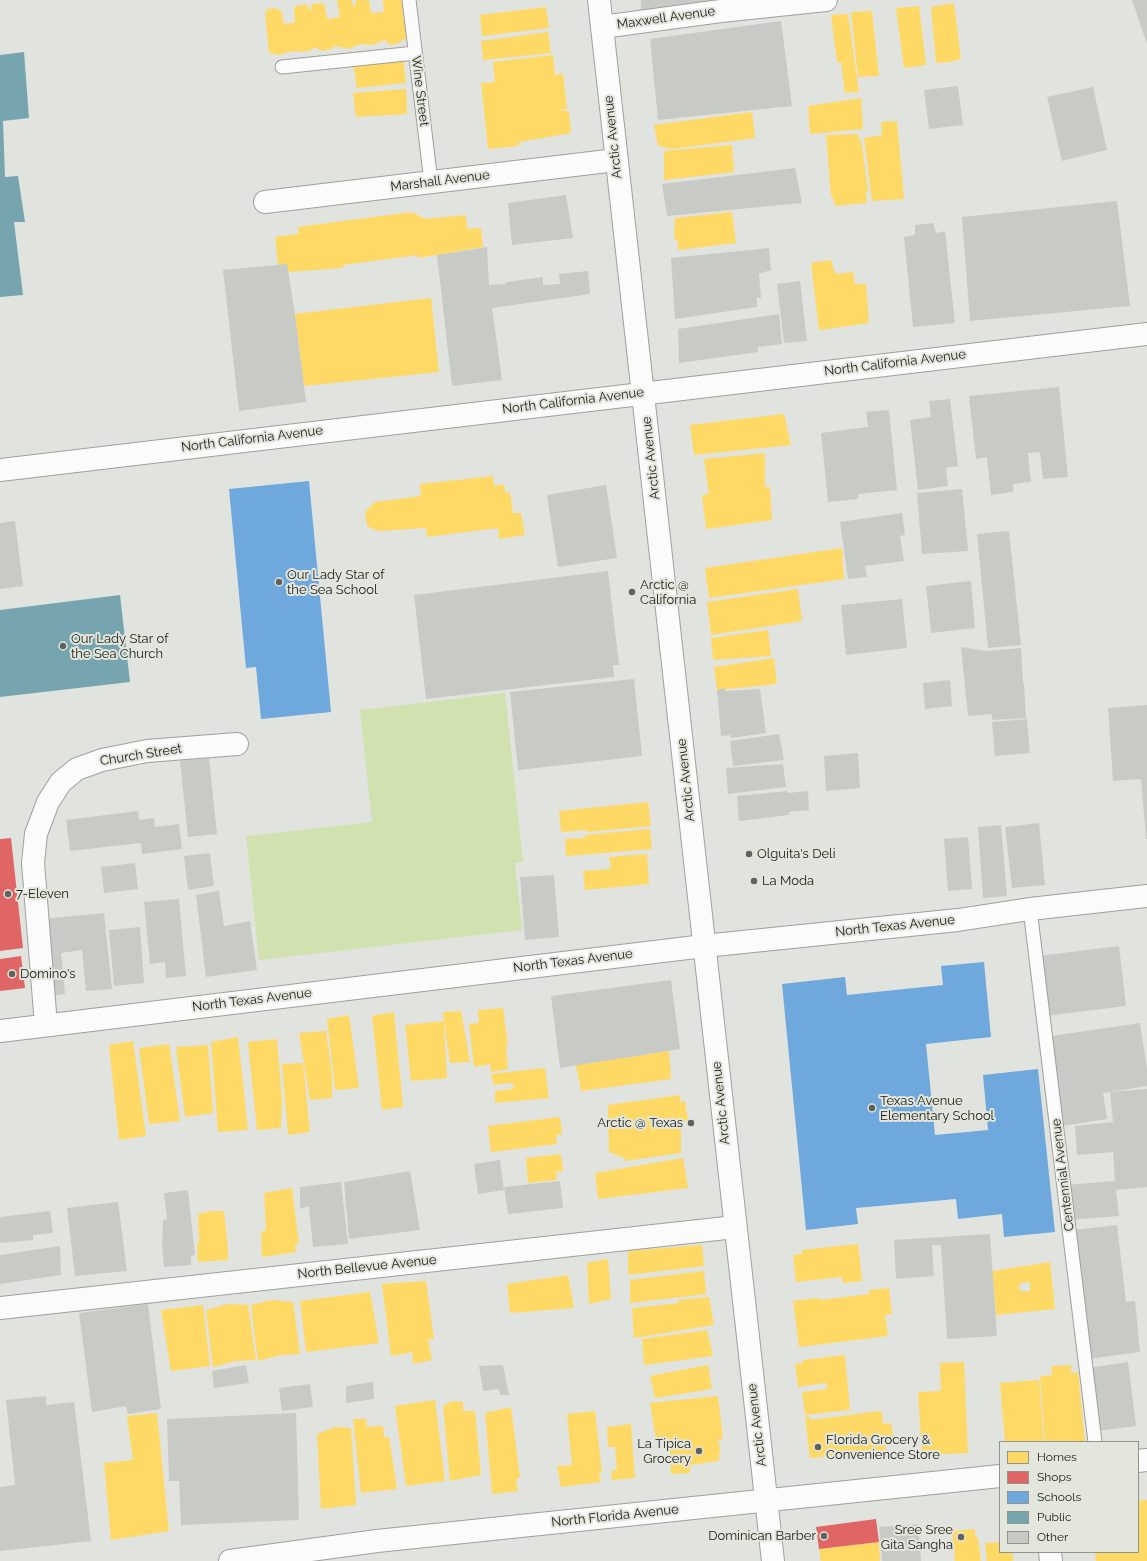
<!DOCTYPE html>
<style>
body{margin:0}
#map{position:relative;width:1147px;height:1561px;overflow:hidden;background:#e1e4de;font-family:Raleway,sans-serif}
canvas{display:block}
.legend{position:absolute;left:999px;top:1441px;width:140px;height:112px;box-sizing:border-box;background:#e2e6dc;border:1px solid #92958e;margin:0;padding:5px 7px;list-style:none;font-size:12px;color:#1b1c19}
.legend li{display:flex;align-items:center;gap:8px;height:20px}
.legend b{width:20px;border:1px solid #92958e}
</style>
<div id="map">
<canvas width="1147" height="1561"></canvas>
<ul class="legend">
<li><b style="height:11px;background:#ffd966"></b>Homes</li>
<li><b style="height:11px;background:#e06666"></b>Shops</li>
<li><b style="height:11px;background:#6fa8dc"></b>Schools</li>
<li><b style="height:11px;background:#76a5af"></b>Public</li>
<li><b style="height:11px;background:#c8cac6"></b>Other</li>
</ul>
</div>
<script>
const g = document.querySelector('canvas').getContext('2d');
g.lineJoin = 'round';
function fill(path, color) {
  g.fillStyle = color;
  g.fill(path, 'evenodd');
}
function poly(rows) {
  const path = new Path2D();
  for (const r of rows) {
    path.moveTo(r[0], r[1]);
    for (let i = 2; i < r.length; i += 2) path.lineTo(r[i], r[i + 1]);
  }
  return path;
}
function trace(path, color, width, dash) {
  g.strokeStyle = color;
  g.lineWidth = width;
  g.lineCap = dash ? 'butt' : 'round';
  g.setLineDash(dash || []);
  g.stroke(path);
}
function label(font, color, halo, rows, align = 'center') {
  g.font = font + ' Raleway,sans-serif';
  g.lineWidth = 4;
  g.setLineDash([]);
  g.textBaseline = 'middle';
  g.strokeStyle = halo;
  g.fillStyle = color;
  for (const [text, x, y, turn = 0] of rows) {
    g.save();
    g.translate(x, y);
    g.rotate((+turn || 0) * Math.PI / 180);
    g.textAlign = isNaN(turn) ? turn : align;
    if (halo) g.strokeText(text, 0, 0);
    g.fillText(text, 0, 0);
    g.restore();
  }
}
fill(poly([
 [505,693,523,862,515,863,522,930,259,960,246,836,372,822,360,710]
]), '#d1e1af');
fill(poly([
 [337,0,351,0,353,5,356,6,356,0,369,0,371,13,384,12,383,0,401,0,407,39,402,40,399,43,390,45,385,40,373,45,360,44,349,49,335,46,331,49,322,51,315,47,311,50,302,52,293,51,277,55,272,53,269,53,265,13,266,13,267,9,277,8,277,10,281,10,284,24,291,23,295,22,294,9,296,6,307,4,308,9,312,9,311,4,323,3,323,5,325,5,327,19,340,17],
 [954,3,961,59,950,62,936,63,931,7],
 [919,6,926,65,904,68,896,8],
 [546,7,549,28,482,36,480,15],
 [872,11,879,76,858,77,851,12],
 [848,14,859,92,845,93,841,62,837,62,831,15],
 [548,32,551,53,483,60,481,41],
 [553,55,555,75,563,73,567,109,558,110,569,111,571,133,519,142,519,146,488,149,481,83,495,82,493,62],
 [403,58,406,83,357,88,353,64],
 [406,89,407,114,356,117,353,93],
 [861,98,863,129,810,134,808,106],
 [752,112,755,138,672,149,658,146,654,125],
 [897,121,904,199,872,201,864,138,882,135,881,122],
 [858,134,862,146,868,192,866,192,867,203,835,206,833,198,831,196,826,135],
 [732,145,734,172,664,180,664,151],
 [412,212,425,219,466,215,467,229,481,228,483,247,418,258,418,255,343,265,343,268,288,272,287,264,278,265,275,237,298,234,298,227],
 [732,212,736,243,678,250,678,241,675,240,674,233,675,218],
 [831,260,835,274,853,272,855,284,866,284,869,323,819,330,811,263],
 [431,298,439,372,304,386,295,314],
 [784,414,791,445,694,455,690,425],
 [765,453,765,487,770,487,772,520,706,529,702,495,709,494,704,459],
 [493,476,494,486,504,484,505,493,510,492,513,513,521,513,525,535,499,539,498,528,427,537,426,528,378,531,367,526,365,512,375,502,421,496,420,484],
 [842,548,844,579,709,598,705,568],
 [798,589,802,621,711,635,707,602],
 [768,630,771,656,713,660,711,638],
 [774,658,777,684,717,690,714,667],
 [648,802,651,826,587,832,587,830,561,832,559,811],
 [650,829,652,849,566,856,565,839,585,838,585,835],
 [647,854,649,884,585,890,583,871,611,869,609,857],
 [503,1008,508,1045,506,1046,508,1069,491,1072,490,1064,474,1067,469,1024,479,1023,478,1010],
 [461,1011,470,1062,450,1063,443,1012],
 [394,1012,403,1107,382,1110,372,1016],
 [349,1015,359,1088,335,1090,327,1019],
 [444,1021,447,1078,411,1081,405,1025],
 [326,1031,332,1075,332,1098,310,1100,299,1033],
 [238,1037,248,1130,218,1132,211,1042],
 [277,1039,282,1099,281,1128,257,1130,248,1042],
 [133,1041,146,1136,119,1140,109,1045],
 [169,1044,180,1121,149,1124,139,1048],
 [208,1045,213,1113,185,1117,176,1047],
 [669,1051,671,1079,581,1091,576,1065],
 [303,1063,310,1132,288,1135,282,1064],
 [545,1068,549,1098,495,1103,495,1091,511,1089,515,1086,510,1083,494,1085,491,1074],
 [680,1095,680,1102,685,1101,688,1120,682,1122,678,1120,681,1131,681,1153,625,1161,625,1158,615,1155,615,1153,609,1153,608,1105],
 [560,1117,562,1134,556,1135,557,1144,491,1152,488,1126],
 [561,1154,563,1171,556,1172,557,1180,528,1183,526,1158],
 [683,1158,688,1188,598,1199,595,1173],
 [292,1188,299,1244,295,1244,296,1252,262,1257,261,1232,266,1230,264,1193],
 [212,1211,224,1211,228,1249,228,1260,198,1262,197,1245,199,1242,198,1214],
 [858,1244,862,1281,842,1283,842,1277,796,1282,793,1255,802,1254,802,1250],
 [702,1245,704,1266,628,1275,628,1251],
 [608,1259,611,1299,589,1304,587,1263],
 [1050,1262,1055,1309,996,1315,992,1271],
 [1030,1282,1030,1291,1020,1291,1019,1289,1020,1283],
 [704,1271,706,1294,630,1303,630,1280],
 [568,1275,574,1308,510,1313,507,1284],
 [426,1281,434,1339,428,1339,432,1360,413,1364,412,1352,391,1356,382,1284],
 [889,1288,892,1314,885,1315,888,1336,799,1347,793,1301,819,1298,820,1300,870,1294,869,1290],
 [370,1292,379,1343,306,1352,300,1301],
 [709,1297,714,1325,634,1338,632,1308,679,1303,678,1300],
 [272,1300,293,1302,300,1354,281,1355,258,1361,251,1305],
 [228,1304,248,1305,256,1360,235,1361,213,1367,206,1310],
 [203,1305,210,1366,171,1371,161,1310],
 [707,1330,713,1356,644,1365,642,1339],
 [845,1355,850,1410,805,1415,802,1392,827,1389,826,1383,798,1387,795,1364,803,1363,803,1360],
 [964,1362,968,1453,922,1455,918,1392,941,1391,940,1363],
 [708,1365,712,1389,655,1398,650,1376],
 [1071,1365,1071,1373,1078,1372,1085,1442,1045,1442,1040,1378,1041,1376,1052,1375,1051,1366],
 [1039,1380,1044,1442,1005,1442,1000,1383],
 [718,1396,723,1439,718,1439,720,1448,719,1461,690,1465,690,1473,671,1474,669,1439,656,1440,650,1403],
 [435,1400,445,1481,406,1486,395,1406],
 [452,1401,463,1402,463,1411,475,1411,481,1475,450,1481,443,1406],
 [511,1407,520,1478,516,1479,518,1491,492,1494,485,1413],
 [595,1411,602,1473,599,1472,601,1482,561,1487,557,1466,572,1465,567,1414],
 [879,1411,882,1413,883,1424,891,1423,894,1442,885,1443,886,1450,810,1458,805,1417,810,1417,811,1420],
 [157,1413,169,1531,111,1540,104,1463,133,1460,127,1416],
 [353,1419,366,1419,367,1427,383,1426,384,1437,389,1437,397,1489,361,1493],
 [631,1424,635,1478,612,1480,611,1471,617,1470,615,1447,608,1447,607,1427],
 [336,1427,351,1428,356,1505,321,1509,317,1434],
 [1147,1500,1147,1561,1096,1561,1095,1552,1138,1552,1138,1501],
 [975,1529,975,1537,978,1537,981,1561,955,1561,952,1531],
 [879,1542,880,1561,821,1561,819,1549],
 [1000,1542,1000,1552,1012,1552,1013,1561,987,1561,985,1543]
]), '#ffd966');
fill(poly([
 [11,838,23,948,0,951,0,839],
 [21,956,25,988,0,991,0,959],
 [876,1519,879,1542,819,1549,816,1527]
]), '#e06666');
fill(poly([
 [309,481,331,712,261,719,256,667,246,668,229,489],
 [984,962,991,1037,926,1044,935,1135,988,1130,983,1075,1038,1069,1055,1232,1004,1237,1002,1214,958,1219,956,1199,856,1208,858,1224,806,1230,782,984,845,977,847,995,943,985,941,966]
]), '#6fa8dc');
fill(poly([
 [24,52,29,118,3,121,5,177,18,176,25,222,14,222,23,295,0,297,0,55],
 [120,595,130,682,0,697,0,610]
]), '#76a5af');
fill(poly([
 [641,0,724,0,641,11],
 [1132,0,1147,0,1147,44],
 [781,21,792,106,658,120,650,39],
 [958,86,963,125,929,129,924,90],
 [1093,87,1107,150,1062,161,1047,97],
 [795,168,802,203,667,216,662,184],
 [566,195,573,238,512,245,508,203],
 [1117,201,1130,306,970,321,962,217],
 [933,223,936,233,945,231,955,323,913,327,904,237,915,235,915,225],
 [487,247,489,285,505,284,507,282,543,277,543,285,560,284,559,274,588,271,590,294,492,308,502,380,452,386,437,255],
 [769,248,771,270,759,274,761,298,757,298,757,307,675,319,671,258],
 [287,264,295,314,306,402,239,411,223,270],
 [800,281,807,341,784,343,777,284],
 [779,314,782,344,758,347,758,352,679,363,678,329],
 [1059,387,1068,477,1043,479,1040,452,1028,453,1031,482,1013,484,1013,492,991,495,987,457,976,459,969,396],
 [950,399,958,466,946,468,948,486,918,490,910,420,931,417,929,401],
 [889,410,897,490,858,494,858,499,828,502,821,433,868,427,866,412],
 [606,485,617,558,558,567,547,495],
 [962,489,968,551,922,554,917,493],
 [902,513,905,535,900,536,904,561,865,566,867,577,848,579,840,522],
 [15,521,23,586,0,589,0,523],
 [1009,531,1021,645,988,648,977,534],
 [608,571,619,665,613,665,614,677,426,699,414,595],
 [971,581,975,628,931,633,926,586],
 [902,599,907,648,846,655,841,605],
 [961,647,986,651,1021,648,1023,683,1011,684,1024,683,1026,718,992,720,992,714,968,716],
 [634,679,642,756,518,770,510,692],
 [950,680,952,706,925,709,923,683],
 [724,688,726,691,760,689,766,733,731,738,730,735,721,736,717,690],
 [1147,705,1147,839,1146,839,1141,779,1113,781,1108,708],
 [1027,719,1030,753,995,756,992,722],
 [779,734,784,760,733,766,730,741],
 [858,753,860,788,826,791,824,756],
 [209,758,217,834,188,837,180,761],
 [783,764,786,787,728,794,726,768],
 [787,791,787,793,808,791,809,810,789,812,789,815,739,821,737,796],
 [138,811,139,820,154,818,155,827,179,824,182,849,142,854,141,843,70,851,66,820],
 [1039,823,1045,885,1012,888,1005,827],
 [1001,825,1007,896,983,898,978,827],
 [968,837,972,889,948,891,944,839],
 [210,853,214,886,188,890,184,856],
 [135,863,138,889,104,893,101,867],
 [554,875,559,937,525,940,520,877],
 [219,891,224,926,250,921,257,970,206,977,196,895],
 [179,899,186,976,166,978,165,962,150,964,144,902],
 [104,913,112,989,86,991,82,950,61,953,65,994,49,996,41,919],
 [140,927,144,983,114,986,109,930],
 [1119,946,1126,1006,1037,1017,1030,957],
 [671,980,680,1049,560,1068,551,996],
 [1140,1023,1147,1069,1147,1086,1103,1093,1107,1119,1056,1127,1045,1037],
 [1147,1089,1147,1187,1116,1190,1119,1216,1070,1220,1066,1185,1115,1181,1113,1152,1077,1155,1075,1126,1113,1122,1110,1092],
 [500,1160,504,1190,478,1194,474,1164],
 [410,1171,420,1230,349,1239,344,1182],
 [560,1181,563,1208,508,1214,504,1187],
 [341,1182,348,1244,313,1247,309,1206,300,1209,300,1187],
 [188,1190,195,1255,191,1256,191,1265,164,1267,162,1247,163,1220,167,1219,164,1193],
 [118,1202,127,1271,75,1276,67,1208],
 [50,1211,53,1233,33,1235,33,1240,0,1243,0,1217],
 [1117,1225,1126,1302,1135,1301,1140,1352,1088,1359,1073,1230],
 [990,1234,997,1336,947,1339,941,1245,932,1245,934,1276,896,1279,894,1240],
 [60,1246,61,1275,0,1284,0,1255],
 [148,1304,161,1409,128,1414,126,1406,92,1412,79,1313],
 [1128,1362,1136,1426,1097,1431,1089,1368],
 [246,1365,249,1383,214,1388,212,1371],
 [503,1365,509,1395,500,1395,499,1389,483,1391,479,1366],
 [373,1382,374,1399,346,1403,346,1386],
 [310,1384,313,1407,282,1411,279,1388],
 [46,1396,46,1405,74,1402,91,1541,0,1551,0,1487,15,1485,6,1400],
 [296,1413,299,1520,181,1525,179,1481,169,1481,167,1419],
 [918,1524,921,1561,882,1561,879,1527]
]), '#c8cac6');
const lane = poly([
 [409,0,431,182],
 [282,67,415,53],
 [1030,909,1095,1442]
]);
const street = poly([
 [602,27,721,11,826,0],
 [265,202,616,160],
 [0,470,1147,334],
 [46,1025,33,863,36,834,48,802,61,782,77,769,102,760,147,751,237,744],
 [0,1031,704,946,958,920,1030,909,1147,896],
 [0,1308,735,1227],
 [1138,1461,1147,1460],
 [1050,1552,1051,1561],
 [230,1561,377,1541,1000,1476]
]);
const secondary = poly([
 [599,0,773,1561]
]);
trace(lane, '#9ea09c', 15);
trace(street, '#9ea09c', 24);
trace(secondary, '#9ea09c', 24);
trace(lane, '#fafbfa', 13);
trace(street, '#fafbfa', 22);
trace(secondary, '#fafbfa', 22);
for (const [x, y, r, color] of [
 [279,582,4,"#60625e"],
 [632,592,4,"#60625e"],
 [63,646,4,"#60625e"],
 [749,854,4,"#60625e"],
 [754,881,4,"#60625e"],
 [8,894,4,"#60625e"],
 [12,974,4,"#60625e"],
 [872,1108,4,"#60625e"],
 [691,1123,4,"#60625e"],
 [818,1447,4,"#60625e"],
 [699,1451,4,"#60625e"],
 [824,1536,4,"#60625e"],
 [961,1537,4,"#60625e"]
]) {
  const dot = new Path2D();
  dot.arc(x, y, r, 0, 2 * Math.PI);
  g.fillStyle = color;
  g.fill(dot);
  trace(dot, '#e2e6dc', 1.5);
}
label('13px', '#1b1c19', '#e2e6dc', [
 ["Maxwell Avenue",666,18,-8],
 ["Wine Street",420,91,83],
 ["Arctic Avenue",613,137,-96],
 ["Marshall Avenue",440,181,-7],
 ["North California Avenue",895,363,-7],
 ["North California Avenue",573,401,-7],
 ["North California Avenue",252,439,-7],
 ["Arctic Avenue",651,458,-96],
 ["Church Street",141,755,-9],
 ["Arctic Avenue",686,780,-96],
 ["North Texas Avenue",895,926,-6],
 ["North Texas Avenue",573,961,-7],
 ["North Texas Avenue",252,1000,-7],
 ["Arctic Avenue",721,1103,-96],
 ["Centennial Avenue",1063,1175,-97],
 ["North Bellevue Avenue",367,1267,-6],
 ["Arctic Avenue",757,1425,-97],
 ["North Florida Avenue",615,1516,-6]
]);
label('13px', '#1b1c19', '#e2e6dc', [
 ["Our Lady Star of",287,575],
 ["the Sea School",287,590],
 ["Arctic @",640,585],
 ["California",640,600],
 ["Our Lady Star of",71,639],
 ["the Sea Church",71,654],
 ["Olguita's Deli",757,854],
 ["La Moda",762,881],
 ["7-Eleven",16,894],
 ["Domino's",20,974],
 ["Texas Avenue",880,1101],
 ["Elementary School",880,1116],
 ["Arctic @ Texas",683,1123,"right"],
 ["Florida Grocery &",826,1440],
 ["Convenience Store",826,1455],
 ["La Tipica",691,1444,"right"],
 ["Grocery",691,1459,"right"],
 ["Sree Sree",953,1530,"right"],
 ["Gita Sangha",953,1545,"right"],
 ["Dominican Barber",816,1536,"right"]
], 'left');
</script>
